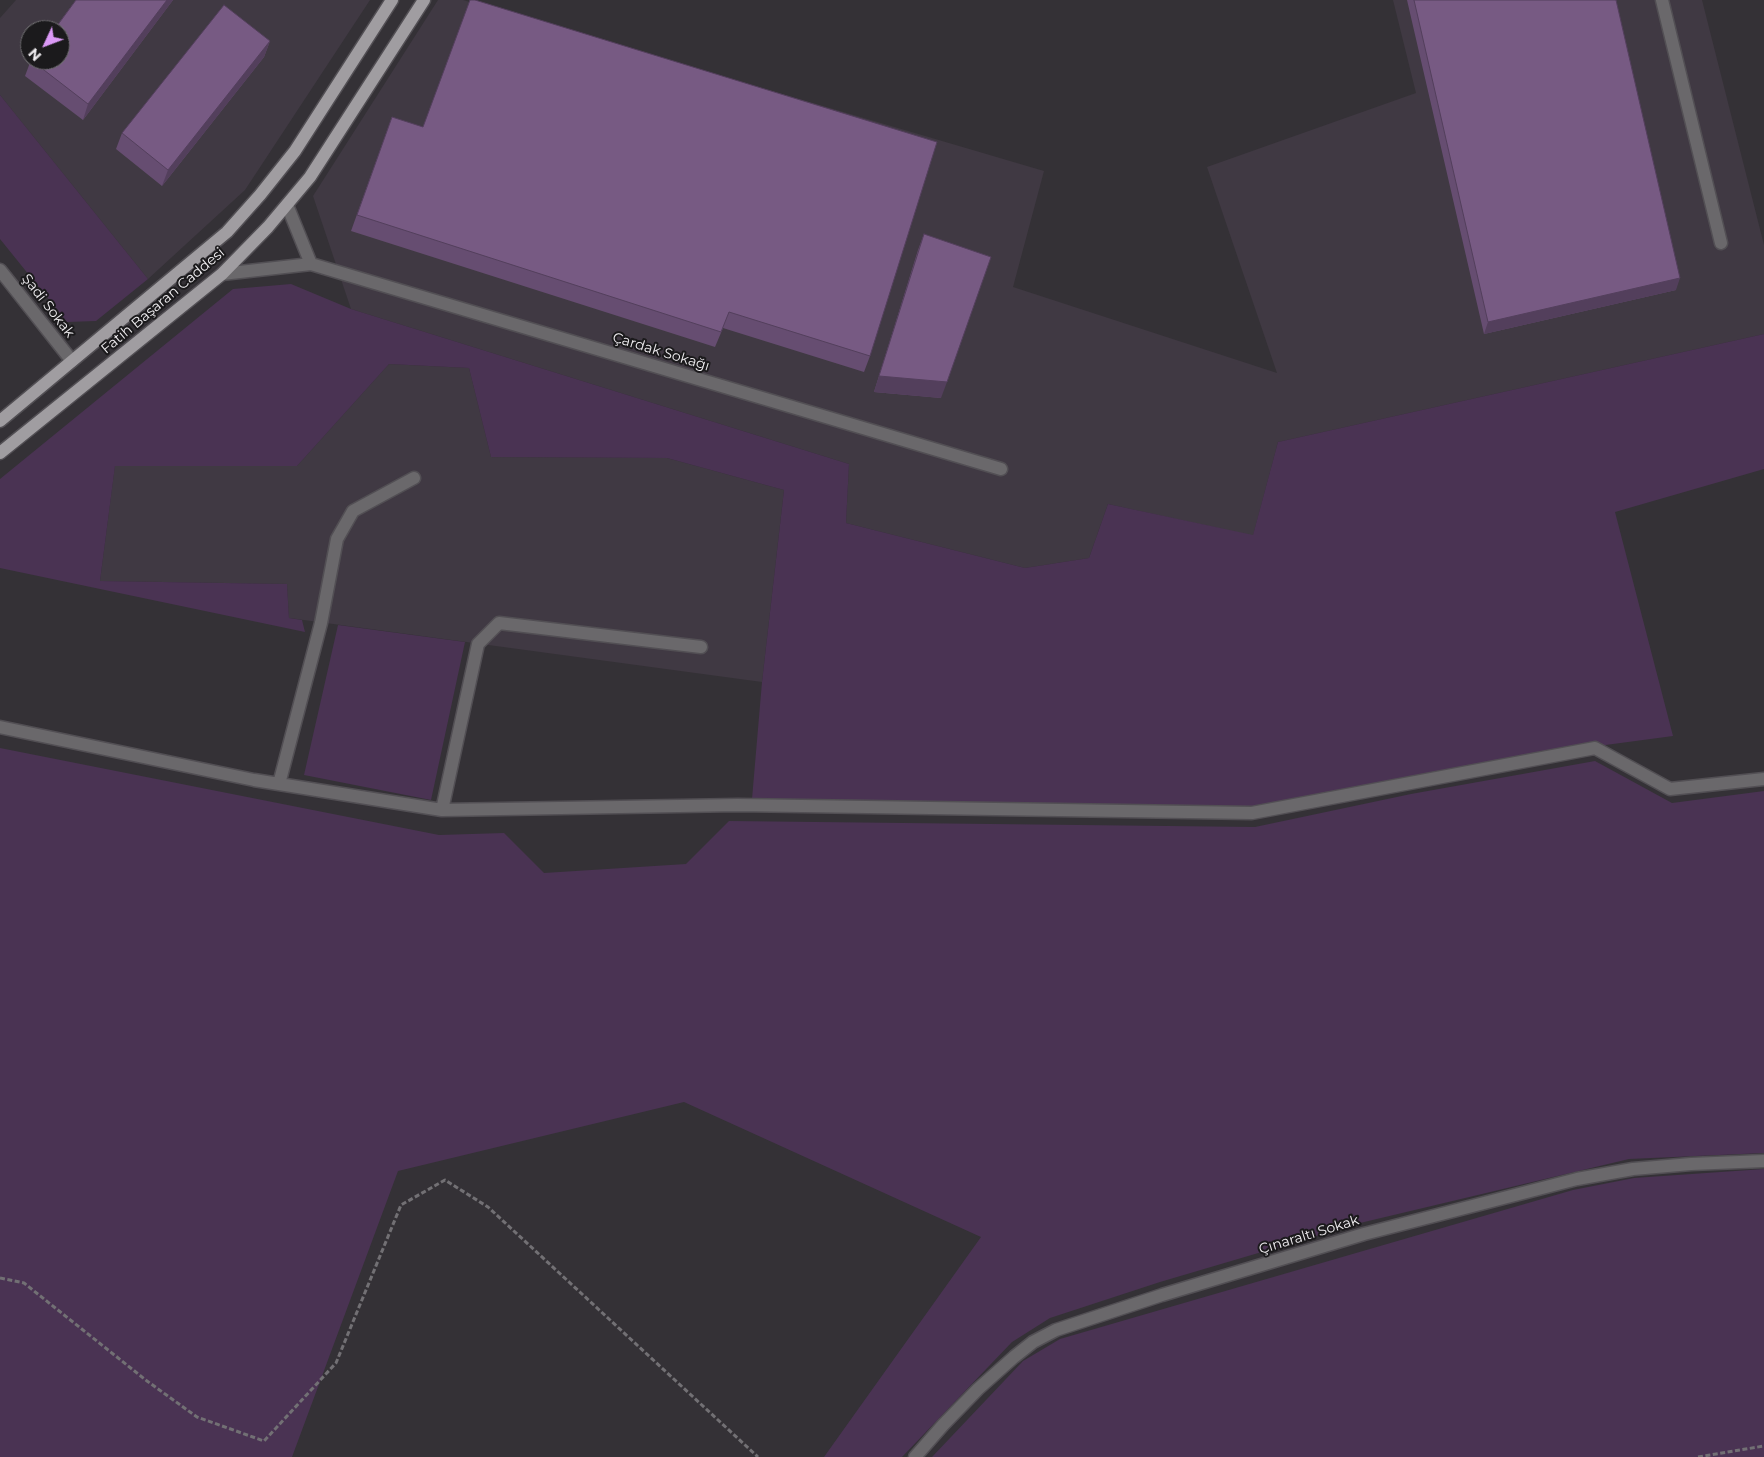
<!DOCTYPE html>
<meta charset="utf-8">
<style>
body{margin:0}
#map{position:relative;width:1764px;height:1457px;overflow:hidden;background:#343136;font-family:Montserrat,sans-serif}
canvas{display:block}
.north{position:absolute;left:20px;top:20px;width:50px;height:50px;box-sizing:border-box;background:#1b1a1c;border:1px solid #706f71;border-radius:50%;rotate:227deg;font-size:14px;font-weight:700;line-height:20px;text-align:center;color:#f0eef1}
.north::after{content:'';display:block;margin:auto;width:18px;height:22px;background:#db99f6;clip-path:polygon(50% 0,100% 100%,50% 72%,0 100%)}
</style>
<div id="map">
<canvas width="1764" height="1457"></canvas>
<div class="north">N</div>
</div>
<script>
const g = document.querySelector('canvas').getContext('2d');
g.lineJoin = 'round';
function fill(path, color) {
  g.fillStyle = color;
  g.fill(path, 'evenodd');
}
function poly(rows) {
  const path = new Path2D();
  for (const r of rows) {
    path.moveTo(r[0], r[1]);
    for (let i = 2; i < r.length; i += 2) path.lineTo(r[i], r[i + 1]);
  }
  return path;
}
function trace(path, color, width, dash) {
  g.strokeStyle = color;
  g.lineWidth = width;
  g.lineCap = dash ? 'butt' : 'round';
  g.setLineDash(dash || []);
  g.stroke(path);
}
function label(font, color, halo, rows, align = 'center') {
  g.font = font + ' Montserrat,sans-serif';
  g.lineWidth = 4;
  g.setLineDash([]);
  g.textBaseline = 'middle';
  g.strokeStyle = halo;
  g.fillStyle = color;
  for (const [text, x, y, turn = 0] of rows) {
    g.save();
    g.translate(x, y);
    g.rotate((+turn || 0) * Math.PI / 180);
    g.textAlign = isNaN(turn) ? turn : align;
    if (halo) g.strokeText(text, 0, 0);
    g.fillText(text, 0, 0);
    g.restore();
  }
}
fill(poly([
 [16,0,370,0,245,190,148,279,0,95,0,18],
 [30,30,60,30,60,60,30,60],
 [438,0,463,0,1044,171,1013,287,1277,373,1207,167,1416,93,1393,0,1702,0,1764,245,1764,334,1278,442,1253,536,1108,504,1089,558,1025,568,846,523,849,464,351,309,313,196],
 [389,364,469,368,491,457,667,458,784,490,762,682,289,618,287,584,100,581,115,465,297,466]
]), '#403943');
fill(poly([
 [0,95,148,279,96,321,67,322,0,239],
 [291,284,351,309,849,464,846,523,1025,568,1089,558,1108,504,1253,535,1278,442,1764,334,1764,469,1615,512,1673,736,1598,746,1251,813,752,799,762,682,784,490,667,458,491,457,469,368,389,364,297,466,115,466,100,581,287,584,289,618,302,620,305,632,0,568,0,479,233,289],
 [338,625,465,642,431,800,304,775],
 [0,748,439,835,504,833,544,873,686,864,729,821,1255,827,1411,794,1595,761,1672,803,1764,791,1764,1153,1629,1159,1360,1223,1160,1282,1050,1318,1012,1342,902,1457,824,1457,981,1237,684,1102,398,1171,292,1457,0,1457],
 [1764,1169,1764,1457,932,1457,1023,1361,1060,1339,1573,1190,1634,1178]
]), '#4a3353');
const minor = poly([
 [1662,0,1721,243],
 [287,205,311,264],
 [0,270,72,361],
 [222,274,311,264,1001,469],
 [0,727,254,780,442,810,738,805,1252,813,1595,748,1670,789,1764,779],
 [279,784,321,623,337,539,353,511,414,478],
 [442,810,478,644,499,623,701,647],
 [915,1457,943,1425,978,1389,1014,1357,1033,1342,1056,1330,1162,1295,1364,1234,1577,1179,1633,1169,1691,1164,1764,1161]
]);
const major = poly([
 [0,421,227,232,260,195,295,151,392,0],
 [0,453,222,274,268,227,310,177,424,0]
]);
trace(minor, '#524f54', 15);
trace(major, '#524f54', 15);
trace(poly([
 [0,1278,24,1283,147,1381,197,1417,264,1441,336,1363,401,1205,445,1180,488,1207,758,1457],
 [1698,1457,1764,1446]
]), '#727074', 3, [5, 2.5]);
trace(minor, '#6a686b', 12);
trace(major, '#a09da1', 12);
fill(poly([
 [76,0,173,0,83,120,25,76,31,60],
 [1407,0,1616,0,1676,290,1484,334],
 [270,41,264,57,162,186,116,149,122,133],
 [392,117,870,356,864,372,723,328,715,347,351,231],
 [924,234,941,398,874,392,918,250]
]), '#664d71');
fill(poly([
 [167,0,173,0,83,120,88,104],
 [270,41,264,57,162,186,168,170],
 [1680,278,1676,290,1484,334,1488,322],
 [879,376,947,382,941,398,874,392]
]), '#533f5c');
const building = poly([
 [76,0,167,0,88,104,31,60,60,60,60,30,54,30,76,0],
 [470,0,475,0,937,142,870,356,729,312,721,332,357,215,392,117,423,127,470,0],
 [1414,0,1616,0,1680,278,1488,322,1414,0],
 [224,5,270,41,168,170,122,133,224,5],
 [924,234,991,257,947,382,879,376,924,234]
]);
fill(building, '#775a83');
trace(building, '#533f5c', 1);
label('14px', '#f0eef1', '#1b1a1c', [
 ["Fatih Başaran Caddesi",163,301,-40],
 ["Şadi Sokak",48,306,52],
 ["Çardak Sokağı",661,352,17],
 ["Çınaraltı Sokak",1309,1235,-17]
]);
</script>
